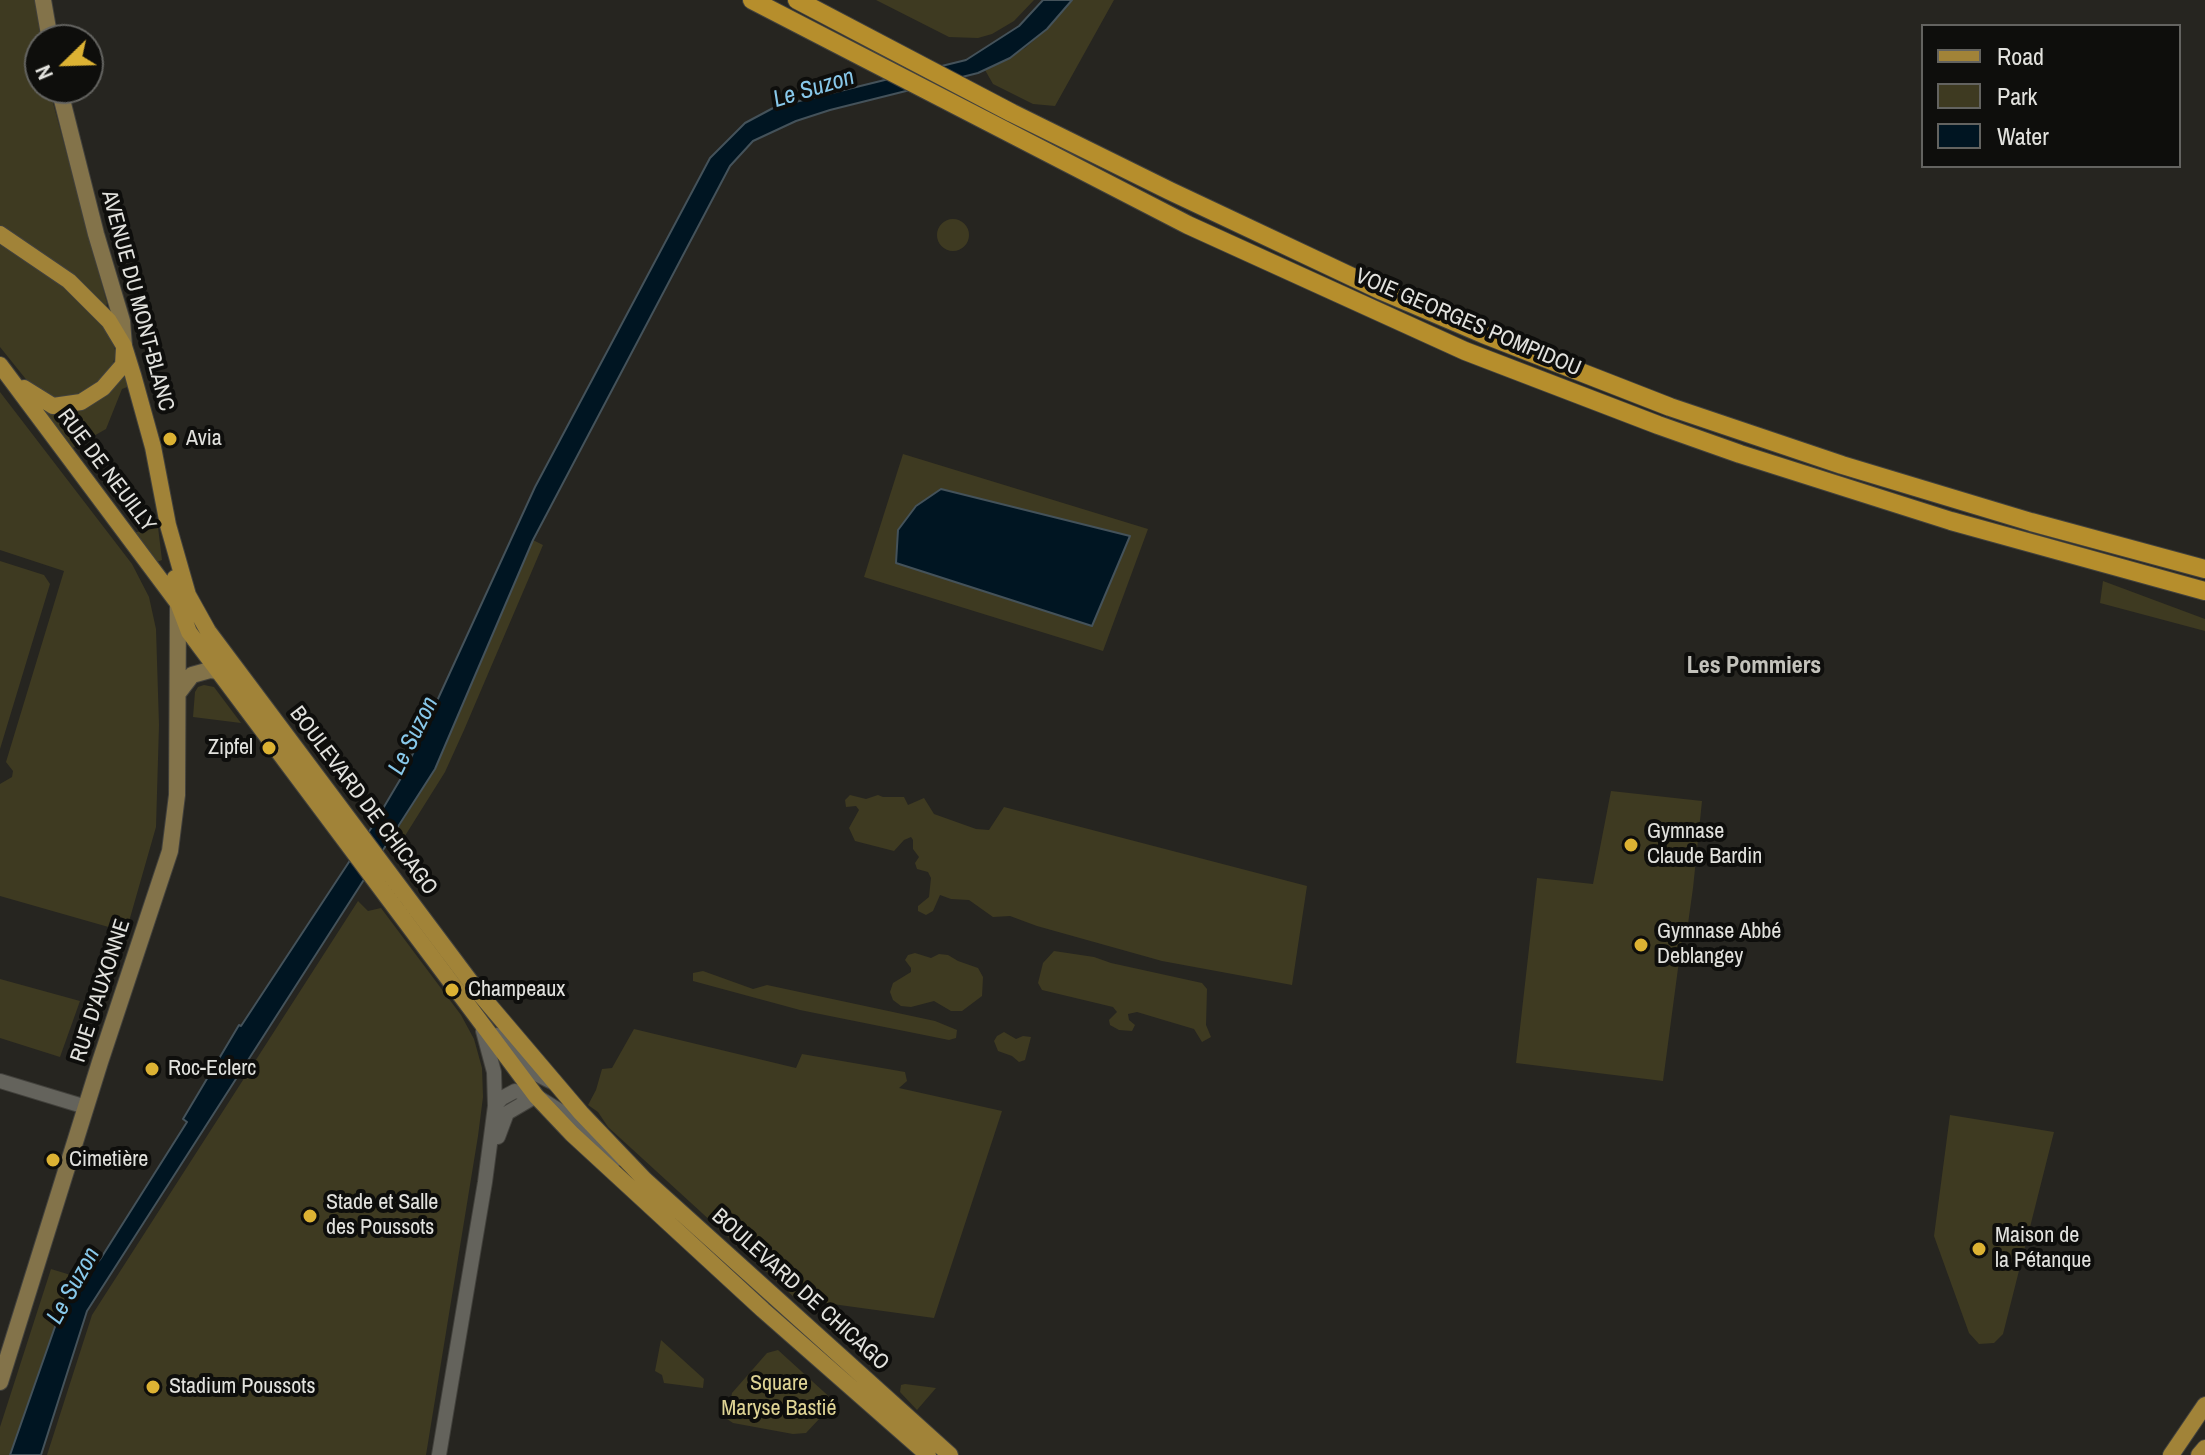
<!DOCTYPE html>
<meta charset="utf-8">
<style>
body{margin:0}
#map{position:relative;width:2205px;height:1455px;overflow:hidden;background:#262520;font-family:"Archivo Narrow",sans-serif}
canvas{display:block}
.legend{position:absolute;left:1921px;top:24px;width:260px;height:144px;box-sizing:border-box;background:#0e0e0c;border:2px solid #636360;margin:0;padding:10px 14px;list-style:none;font-size:24px;color:#e2e2de}
.legend li{display:flex;align-items:center;gap:16px;height:40px}
.legend b{width:40px;border:2px solid #636360}
.north{position:absolute;left:24px;top:24px;width:80px;height:80px;box-sizing:border-box;background:#0e0e0c;border:2px solid #636360;border-radius:50%;rotate:247deg;font-size:22px;font-weight:700;line-height:32px;text-align:center;color:#e2e2de}
.north::after{content:'';display:block;margin:auto;width:28px;height:36px;background:#dcb233;clip-path:polygon(50% 0,100% 100%,50% 72%,0 100%)}
</style>
<div id="map">
<canvas width="2205" height="1455"></canvas>
<ul class="legend">
<li><b style="height:10px;background:#a18338"></b>Road</li>
<li><b style="height:22px;background:#3e3a21"></b>Park</li>
<li><b style="height:22px;background:#001522"></b>Water</li>
</ul>
<div class="north">N</div>
</div>
<script>
const g = document.querySelector('canvas').getContext('2d');
g.lineJoin = 'round';
function fill(path, color) {
  g.fillStyle = color;
  g.fill(path, 'evenodd');
}
function poly(rows) {
  const path = new Path2D();
  for (const r of rows) {
    if (r.length === 3) {
      path.moveTo(r[0] + r[2], r[1]);
      path.arc(r[0], r[1], r[2], 0, 2 * Math.PI);
      continue;
    }
    path.moveTo(r[0], r[1]);
    for (let i = 2; i < r.length; i += 2) path.lineTo(r[i], r[i + 1]);
  }
  return path;
}
function trace(path, color, width, dash) {
  g.strokeStyle = color;
  g.lineWidth = width;
  g.lineCap = dash ? 'butt' : 'round';
  g.setLineDash(dash || []);
  g.stroke(path);
}
function label(font, color, halo, rows, align = 'center') {
  g.font = font + ' "Archivo Narrow",sans-serif';
  g.lineWidth = 8;
  g.setLineDash([]);
  g.textBaseline = 'middle';
  g.strokeStyle = halo;
  g.fillStyle = color;
  for (const [text, x, y, turn = 0] of rows) {
    g.save();
    g.translate(x, y);
    g.rotate((+turn || 0) * Math.PI / 180);
    g.textAlign = isNaN(turn) ? turn : align;
    if (halo) g.strokeText(text, 0, 0);
    g.fillText(text, 0, 0);
    g.restore();
  }
}
fill(poly([
 [0,0,36,0,41,40,40,88,49,88,107,303,106,308,78,280,0,225],
 [876,0,1034,0,1014,21,992,34,978,38,949,37],
 [1072,0,1114,0,1055,106,1033,104,993,84,985,70,1025,48,1047,29],
 [953,235,16],
 [0,242,74,295,97,319,112,340,116,353,111,370,81,395,59,400,29,383,0,347],
 [127,375,130,386,122,389,106,429,71,449,40,406,96,399],
 [0,392,132,564,149,597,156,629,159,725,156,827,126,932,0,896,0,784,12,777,13,771,6,762,64,571,0,550],
 [903,454,1148,529,1103,651,864,577],
 [158,527,162,560,157,562,133,533],
 [533,540,543,545,464,730,445,772,393,855,387,846,435,769],
 [0,561,44,575,50,584,0,749],
 [2103,581,2205,619,2205,631,2100,603],
 [204,685,214,687,241,723,193,717,195,692,198,687],
 [1611,791,1702,801,1693,888,1687,931,1683,931,1663,1081,1516,1063,1537,878,1593,884],
 [850,795,866,799,878,795,883,797,904,797,908,805,924,798,934,814,976,829,989,830,1004,807,1307,886,1292,985,1162,961,1037,926,1010,916,993,917,969,900,951,899,940,895,933,911,926,915,918,911,918,906,929,897,931,878,928,872,917,869,915,863,919,857,913,849,913,840,911,837,904,840,894,851,855,841,849,828,859,810,856,806,846,807,845,800],
 [358,901,368,911,381,908,461,1015,474,1039,482,1068,483,1097,478,1136,426,1455,47,1455,92,1315],
 [1054,951,1094,957,1111,963,1202,983,1207,989,1206,1025,1211,1037,1202,1042,1194,1029,1137,1012,1128,1014,1129,1020,1135,1025,1132,1031,1119,1030,1110,1025,1109,1020,1117,1012,1113,1007,1042,990,1038,983,1043,963],
 [915,953,931,958,939,954,948,955,958,961,978,968,983,977,982,996,962,1011,951,1011,934,1001,911,1007,901,1006,893,1000,890,992,893,983,911,972,911,968,905,960,908,955],
 [703,971,753,989,767,985,935,1021,957,1030,956,1038,949,1040,800,1010,693,981,693,973],
 [0,979,80,1001,60,1057,0,1038],
 [634,1029,796,1068,802,1054,905,1072,907,1081,899,1088,1002,1111,934,1318,796,1299,608,1127,598,1112,588,1105,596,1090,602,1069,612,1068],
 [1004,1032,1016,1039,1023,1036,1031,1037,1025,1060,1019,1062,1012,1056,998,1051,994,1041,997,1036],
 [1950,1115,2054,1132,2003,1334,1994,1343,1979,1344,1969,1333,1934,1236],
 [51,1269,84,1279,63,1305,10,1455,0,1455,0,1427],
 [661,1340,704,1379,703,1388,664,1383,662,1375,655,1371],
 [778,1350,835,1402,806,1433,793,1434,733,1423,727,1419,732,1393,767,1353],
 [905,1384,936,1388,917,1410,900,1392,901,1385]
]), '#3e3a21');
const water = poly([
 [1043,0,1072,0,1047,29,1010,58,978,73,830,110,796,121,753,141,730,166,533,540,435,769,87,1311,41,1455,10,1455,63,1304,101,1258,187,1122,183,1119,239,1025,241,1026,372,827,404,773,535,487,710,158,745,123,775,107,966,60,1019,26,1043,0],
 [941,489,1130,536,1092,626,896,563,898,530,916,506,941,489]
]);
fill(water, '#001522');
trace(water, '#44525a', 2);
const tertiary = poly([
 [497,1035,530,1071,554,1083],
 [0,1081,86,1107],
 [495,1106,502,1098,515,1091,536,1096,565,1114,617,1159],
 [498,1137,507,1113,536,1096],
 [439,1455,485,1182,495,1106,494,1072,483,1031]
]);
const secondary = poly([
 [43,0,50,40],
 [59,88,96,234,122,321,124,346],
 [179,692,192,675,210,670,218,671],
 [0,1382,100,1062,170,851,177,795,178,606]
]);
const primary = poly([
 [0,234,69,281,109,321,124,346,133,375,153,447,168,525,188,595,208,631,479,993,581,1113,645,1180,950,1455],
 [0,365,177,602],
 [24,388,53,406,81,402,103,388,123,365,124,348],
 [175,578,178,603,189,632,536,1096,572,1134,763,1310,928,1455],
 [2171,1455,2205,1405],
 [2199,1455,2205,1448]
]);
const trunk = poly([
 [752,0,1188,225,1465,351,1658,425,1740,454,1951,521,2205,591],
 [797,0,1012,113,1170,191,1382,291,1483,334,1670,407,1842,465,2031,522,2205,569]
]);
trace(tertiary, '#42413c', 16);
trace(secondary, '#42413c', 18);
trace(primary, '#42413c', 18);
trace(trunk, '#42413c', 20);
trace(tertiary, '#64635c', 14);
trace(secondary, '#83734a', 16);
trace(primary, '#a18338', 16);
trace(trunk, '#b68e2c', 18);
for (const [x, y, r, color] of [
 [170,439,8,"#dcb233"],
 [269,748,8,"#dcb233"],
 [1631,845,8,"#dcb233"],
 [1641,945,8,"#dcb233"],
 [452,990,8,"#dcb233"],
 [152,1069,8,"#dcb233"],
 [53,1160,8,"#dcb233"],
 [310,1216,8,"#dcb233"],
 [1979,1249,8,"#dcb233"],
 [153,1387,8,"#dcb233"]
]) {
  const dot = new Path2D();
  dot.arc(x, y, r, 0, 2 * Math.PI);
  g.fillStyle = color;
  g.fill(dot);
  trace(dot, '#0e0e0c', 3);
}
label('22px', '#e2e2de', '#0e0e0c', [
 ["AVENUE DU MONT-BLANC",137,301,75],
 ["VOIE GEORGES POMPIDOU",1468,323,23],
 ["RUE DE NEUILLY",106,471,53],
 ["BOULEVARD DE CHICAGO",363,801,53],
 ["RUE D'AUXONNE",101,991,-72],
 ["BOULEVARD DE CHICAGO",800,1290,42]
]);
label('22px', '#e2e2de', '#0e0e0c', [
 ["Avia",186,439],
 ["Zipfel",253,748,"right"],
 ["Gymnase",1647,832],
 ["Claude Bardin",1647,857],
 ["Gymnase Abbé",1657,932],
 ["Deblangey",1657,957],
 ["Champeaux",468,990],
 ["Roc-Eclerc",168,1069],
 ["Cimetière",69,1160],
 ["Stade et Salle",326,1203],
 ["des Poussots",326,1228],
 ["Maison de",1995,1236],
 ["la Pétanque",1995,1261],
 ["Stadium Poussots",169,1387]
], 'left');
label('22px', '#dfd495', '#0e0e0c', [
 ["Square",779,1384],
 ["Maryse Bastié",779,1409]
]);
label('italic 24px', '#88c8ea', '#0e0e0c', [
 ["Le Suzon",814,89,-17],
 ["Le Suzon",414,736,-64],
 ["Le Suzon",74,1286,-61]
]);
label('bold 24px', '#c3c2bb', '#0e0e0c', [
 ["Les Pommiers",1754,667]
]);
</script>
